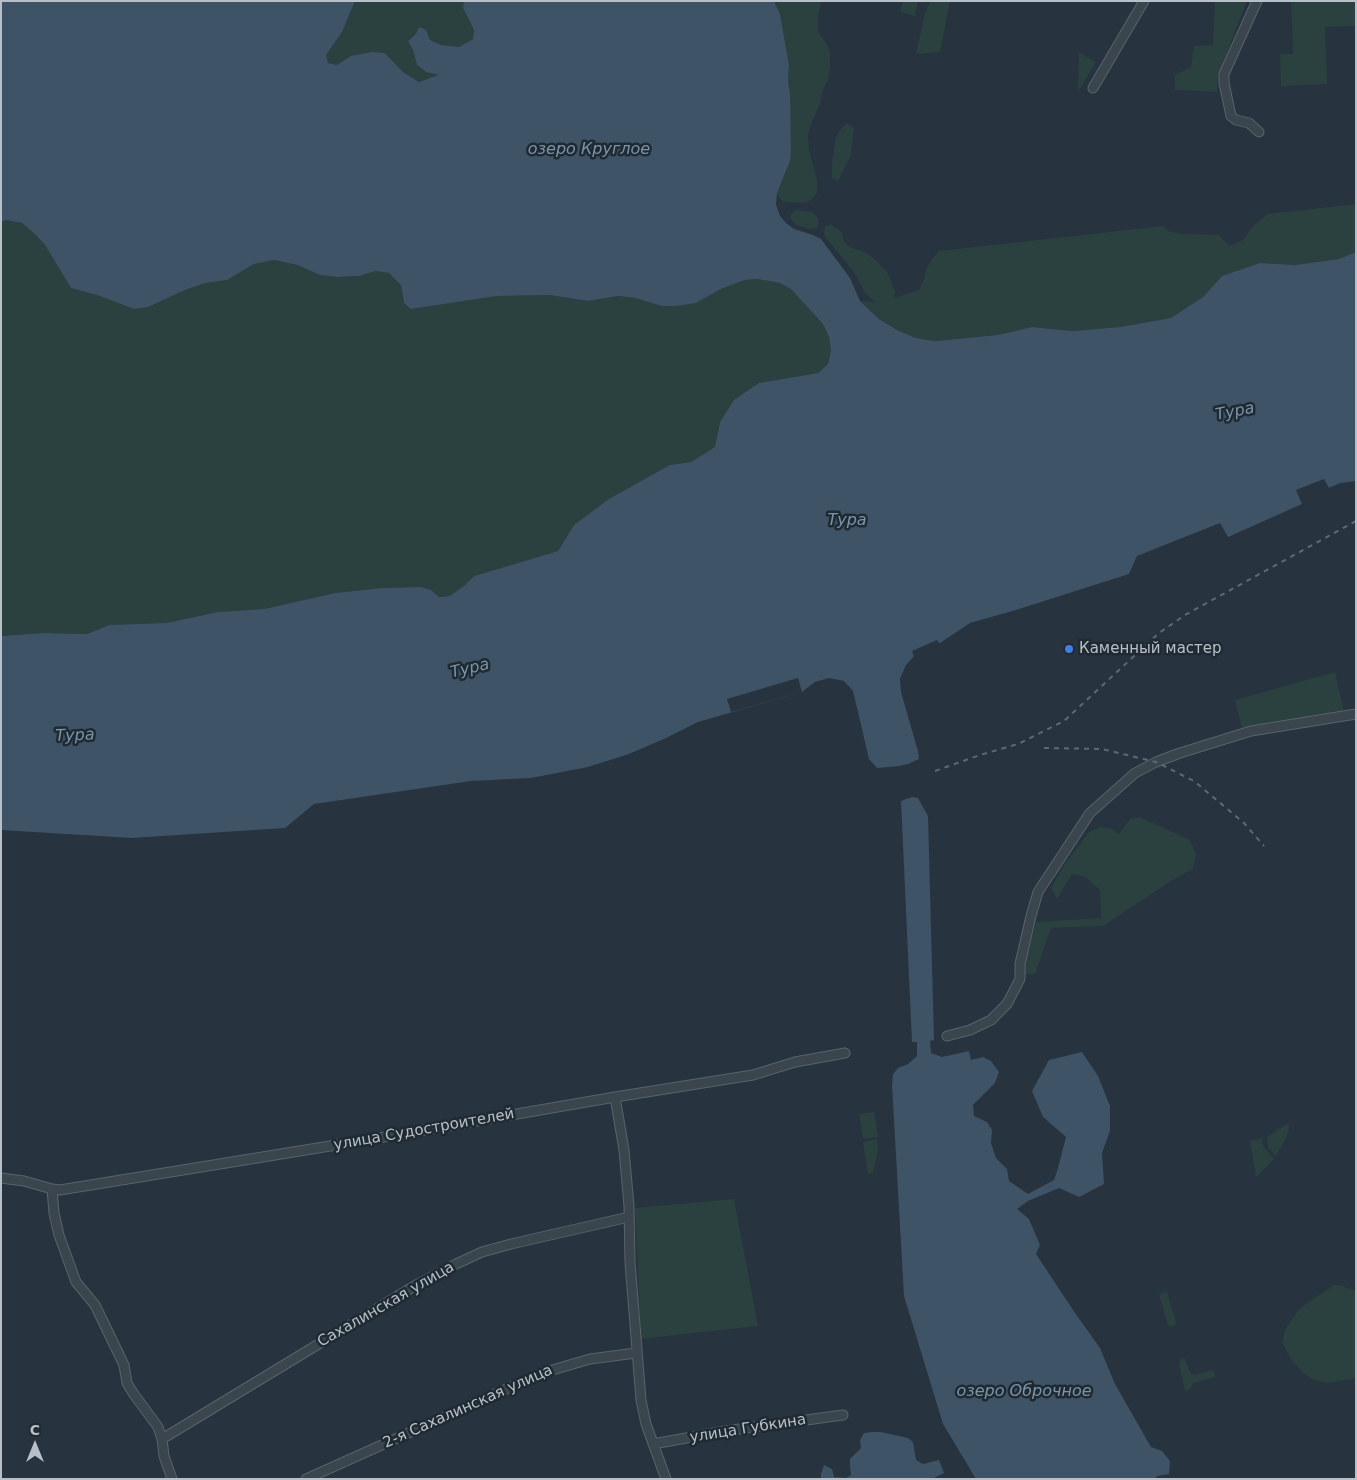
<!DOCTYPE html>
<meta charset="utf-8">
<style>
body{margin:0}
#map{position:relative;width:1357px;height:1480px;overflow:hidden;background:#27333e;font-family:"DejaVu Sans",sans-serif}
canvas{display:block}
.frame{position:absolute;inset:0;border:2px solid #b7c0c9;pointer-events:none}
.north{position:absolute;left:10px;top:1420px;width:50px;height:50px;-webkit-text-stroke:4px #202a33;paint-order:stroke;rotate:0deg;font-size:14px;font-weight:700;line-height:20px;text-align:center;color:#b7c0c9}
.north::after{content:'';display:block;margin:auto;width:18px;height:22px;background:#b7c0c9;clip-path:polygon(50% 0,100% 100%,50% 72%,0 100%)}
</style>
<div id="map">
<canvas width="1357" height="1480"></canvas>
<div class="frame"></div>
<div class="north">С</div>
</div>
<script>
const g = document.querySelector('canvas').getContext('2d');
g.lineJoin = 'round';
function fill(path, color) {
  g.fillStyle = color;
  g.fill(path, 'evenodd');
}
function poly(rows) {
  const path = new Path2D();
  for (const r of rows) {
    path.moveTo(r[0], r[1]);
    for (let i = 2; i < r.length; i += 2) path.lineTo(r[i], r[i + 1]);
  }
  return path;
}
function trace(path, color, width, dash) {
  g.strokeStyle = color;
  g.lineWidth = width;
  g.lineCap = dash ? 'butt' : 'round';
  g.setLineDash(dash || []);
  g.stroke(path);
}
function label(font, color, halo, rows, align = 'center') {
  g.font = font + ' "DejaVu Sans",sans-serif';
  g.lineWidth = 5;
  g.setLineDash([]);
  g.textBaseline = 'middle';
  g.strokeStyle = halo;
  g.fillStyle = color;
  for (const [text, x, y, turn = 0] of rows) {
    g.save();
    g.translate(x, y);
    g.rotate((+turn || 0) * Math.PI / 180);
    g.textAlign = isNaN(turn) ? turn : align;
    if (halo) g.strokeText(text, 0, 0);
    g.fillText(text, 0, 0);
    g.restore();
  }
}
fill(poly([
 [355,1,464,1,463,8,474,30,473,39,459,47,441,45,430,40,426,30,417,34,408,41,413,50,417,65,426,72,438,75,419,82,403,72,385,53,352,56,337,65,328,63,326,55,342,32],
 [774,1,822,1,818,15,818,32,827,44,830,54,830,67,828,80,822,92,821,102,812,122,808,135,809,150,817,180,817,193,811,200,804,203,787,202,781,200,777,193,786,172,791,149,791,132,790,120,790,93,788,80,789,65,780,14],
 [903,1,915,1,918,3,915,16,900,12],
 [930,1,950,1,940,52,916,54,925,13],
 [1215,1,1247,1,1218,76,1217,92,1175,90,1175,75,1191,67,1194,46,1213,45],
 [1291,1,1356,1,1356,26,1325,27,1327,84,1281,86,1280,54,1293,54],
 [1079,52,1096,62,1078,92],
 [847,123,854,128,851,155,838,181,832,178,832,163,836,137,842,127],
 [1356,204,1356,252,1339,259,1295,265,1260,263,1222,276,1203,297,1171,318,1120,327,1072,331,1032,327,998,335,935,341,916,338,897,330,879,319,860,301,875,302,865,293,854,272,825,237,824,231,825,226,831,225,838,229,842,233,844,242,849,247,867,253,873,258,887,272,895,291,894,298,919,290,924,280,926,269,932,259,939,251,1163,226,1169,231,1182,234,1219,235,1229,246,1243,240,1253,226,1268,214],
 [796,210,812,212,818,218,819,224,817,228,809,229,796,225,790,218,792,213],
 [6,220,22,223,35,234,45,245,71,288,100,296,187,289,206,283,227,280,254,264,274,260,297,265,320,275,336,277,359,276,376,271,389,273,401,285,404,303,411,309,497,296,550,295,588,301,618,296,635,298,652,303,696,303,721,289,745,280,757,279,780,283,791,288,823,324,829,337,831,350,828,364,818,373,759,383,720,422,715,447,691,462,670,465,574,525,558,551,474,576,464,586,451,596,439,597,431,590,421,587,382,588,335,593,264,609,218,612,166,623,109,625,87,634,43,633,1,636,1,222],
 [1335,672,1344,712,1242,728,1235,700],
 [1140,817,1190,840,1196,855,1193,869,1171,881,1103,926,1051,928,1035,974,1025,974,1024,965,1036,922,1101,918,1100,890,1085,877,1072,874,1057,899,1051,888,1064,865,1089,832,1100,827,1111,828,1119,834,1130,819],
 [874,1112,878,1137,863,1139,859,1114],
 [1288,1123,1289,1128,1287,1136,1276,1156,1268,1147,1267,1137],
 [1263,1138,1262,1143,1264,1147,1274,1159,1256,1177,1250,1141],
 [877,1139,878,1149,873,1173,868,1174,863,1142],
 [734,1199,758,1326,641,1339,635,1208],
 [1334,1285,1340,1285,1356,1291,1356,1378,1326,1383,1314,1380,1303,1373,1290,1358,1282,1342,1286,1328,1300,1308],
 [1167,1292,1176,1322,1176,1324,1172,1327,1168,1325,1159,1294],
 [1181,1359,1185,1359,1190,1372,1194,1375,1213,1370,1215,1377,1193,1383,1190,1389,1185,1391,1179,1364]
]), '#2a4140');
fill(poly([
 [1,1,355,1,342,32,326,55,328,63,337,65,351,56,372,52,385,53,403,72,419,82,438,75,426,72,417,65,413,50,408,41,416,34,419,27,426,30,430,40,441,45,459,47,473,39,474,30,463,8,464,1,774,1,780,14,789,65,788,80,790,93,791,149,790,161,777,193,776,205,780,216,786,223,794,229,813,235,821,239,850,278,860,301,879,319,897,330,916,338,935,341,998,335,1032,327,1072,331,1120,327,1171,318,1203,297,1222,276,1260,263,1295,265,1339,259,1356,252,1356,481,1340,483,1329,488,1324,479,1296,490,1302,504,1228,537,1220,523,1137,556,1129,574,1016,610,970,623,940,643,916,654,906,665,900,679,901,692,918,751,919,759,908,764,899,766,877,768,869,759,853,691,844,681,829,678,815,682,802,692,698,722,664,739,629,754,588,767,531,778,471,781,314,804,285,828,132,838,1,830,1,636,43,633,87,634,109,625,166,623,218,612,264,609,335,593,382,588,421,587,431,590,439,597,450,596,464,586,474,576,558,551,574,525,609,499,670,465,691,462,715,447,720,422,734,400,759,383,818,373,828,364,831,350,829,337,823,324,791,289,780,283,757,279,745,280,721,289,696,303,675,306,662,306,635,298,618,296,588,301,550,295,497,296,411,309,404,303,401,285,389,273,376,271,359,276,336,277,320,275,297,265,274,260,254,264,227,280,206,283,187,289,148,307,134,309,100,296,71,288,45,245,35,234,22,223,6,220,1,222],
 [913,797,918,798,928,816,934,1040,930,1041,931,1053,942,1057,969,1051,971,1060,983,1057,991,1061,999,1072,995,1083,973,1105,974,1116,987,1122,992,1130,991,1143,996,1158,1007,1169,1009,1181,1028,1194,1054,1180,1058,1168,1066,1137,1043,1117,1032,1091,1049,1060,1082,1052,1098,1076,1110,1106,1110,1131,1102,1153,1104,1184,1079,1197,1059,1188,1028,1201,1017,1209,1029,1219,1040,1245,1036,1254,1073,1310,1100,1348,1115,1384,1151,1447,1162,1451,1170,1461,1169,1474,1157,1476,1155,1479,976,1479,943,1424,904,1296,892,1085,893,1074,898,1068,908,1064,917,1056,917,1042,912,1042,901,801,906,799],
 [871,1432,881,1432,908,1438,913,1442,916,1460,923,1464,939,1460,944,1473,932,1479,821,1479,821,1474,824,1465,832,1469,834,1477,846,1478,851,1475,850,1467,850,1459,861,1448,860,1440,864,1433]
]), '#3e5365');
fill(poly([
 [937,640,940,645,915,659,912,651],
 [798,678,802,692,731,712,727,699]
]), '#27333e');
const minor = poly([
 [1257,1,1224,74,1224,83,1231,116,1236,120,1249,123,1259,132],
 [1093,88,1144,1],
 [947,1036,970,1030,991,1020,1007,1004,1020,979,1020,964,1031,916,1038,892,1090,813,1135,773,1156,762,1180,753,1251,731,1356,714],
 [615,1097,624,1150,629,1206,630,1262,641,1400,646,1424,666,1479],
 [1,1178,24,1181,52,1189,60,1190,367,1140,615,1097,753,1075,795,1062,845,1053],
 [52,1189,54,1213,59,1235,76,1282,95,1305,124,1365,127,1383,133,1393,158,1427,162,1439,164,1456,172,1479],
 [162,1439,416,1285,456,1264,482,1252,511,1244,629,1217],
 [653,1444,725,1431,843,1415],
 [306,1479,542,1373,590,1359,636,1353]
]);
trace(minor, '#59636c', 11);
trace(minor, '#3b454e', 9);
trace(poly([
 [1044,748,1102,749,1156,762,1194,781,1244,823,1264,846],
 [935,771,980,755,1018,744,1064,721,1159,633,1185,615,1356,521]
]), '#5d6974', 2, [5, 5]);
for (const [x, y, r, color] of [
 [1069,649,5,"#3f7fe0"]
]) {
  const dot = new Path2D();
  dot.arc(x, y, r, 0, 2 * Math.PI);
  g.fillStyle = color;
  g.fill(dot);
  trace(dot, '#202a33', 2);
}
label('15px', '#b7c0c9', '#202a33', [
 ["Каменный мастер",1079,649]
], 'left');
label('15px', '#b7c0c9', '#202a33', [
 ["улица Судостроителей",424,1130,-10],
 ["Сахалинская улица",386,1305,-30],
 ["2-я Сахалинская улица",468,1407,-24],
 ["улица Губкина",748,1429,-9]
]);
label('italic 16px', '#7a94aa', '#202a33', [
 ["озеро Круглое",589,150],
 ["Тура",1235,412,-11],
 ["Тура",847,521],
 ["Тура",470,669,-13],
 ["Тура",75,736,-2],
 ["озеро Оброчное",1024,1392]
]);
</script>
